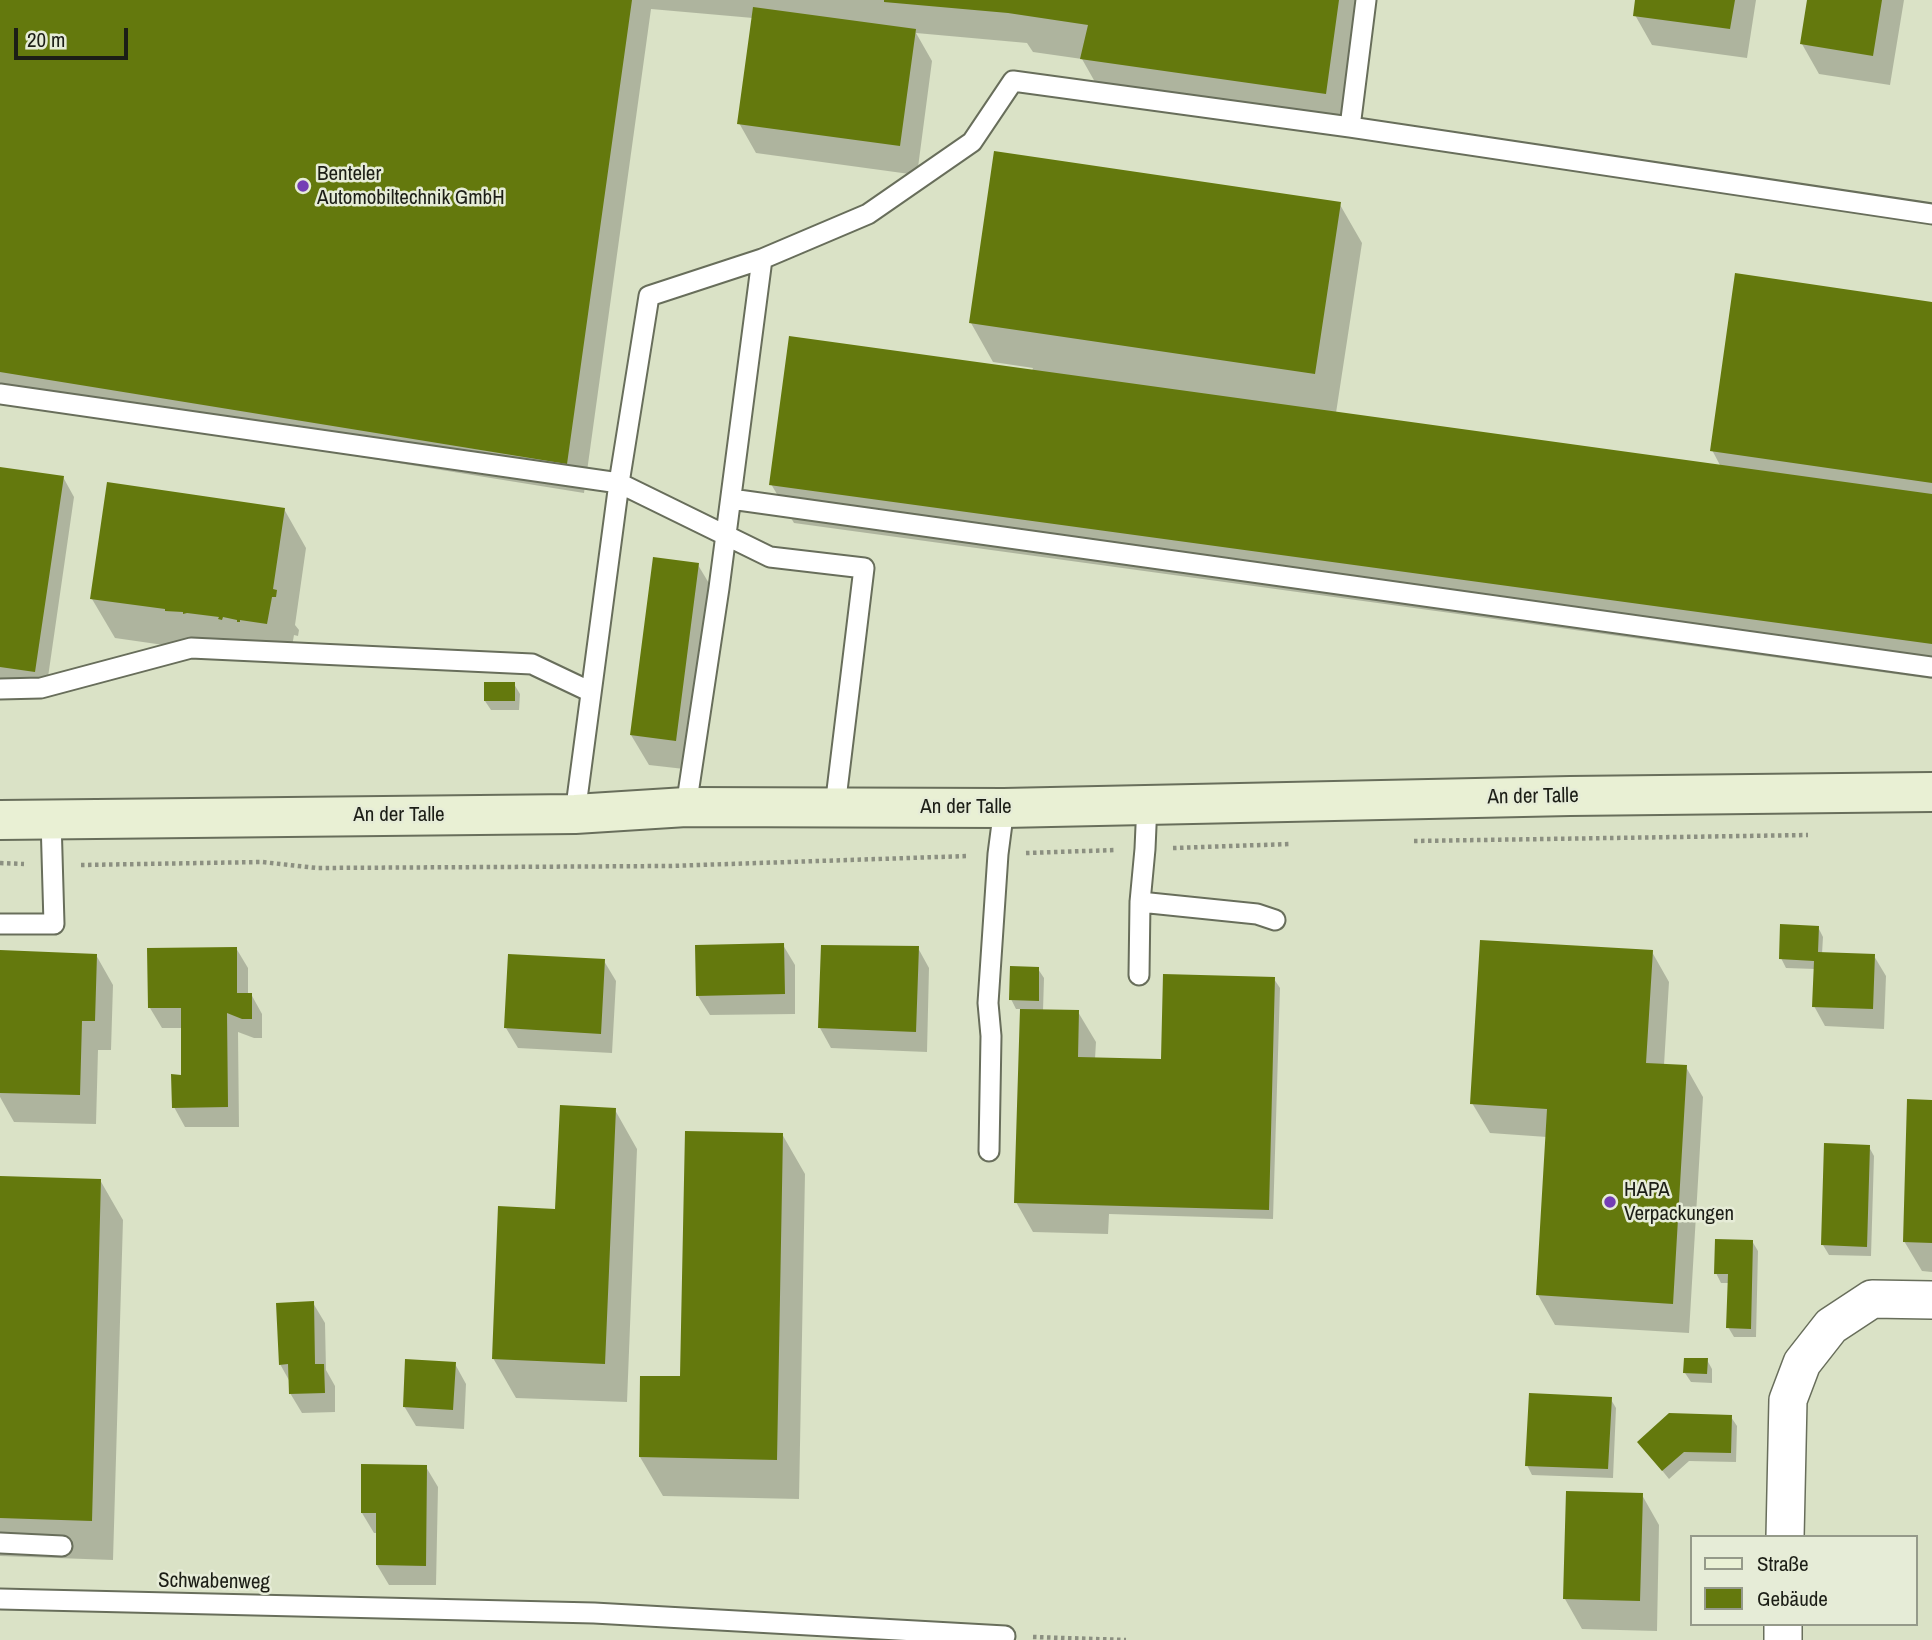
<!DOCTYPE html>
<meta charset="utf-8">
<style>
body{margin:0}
#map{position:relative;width:1932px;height:1640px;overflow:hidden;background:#e6ecd7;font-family:"Archivo Narrow",sans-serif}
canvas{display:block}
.legend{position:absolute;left:1690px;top:1535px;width:228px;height:91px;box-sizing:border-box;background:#e6ecd7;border:2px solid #959a8a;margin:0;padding:9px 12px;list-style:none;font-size:21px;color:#1c1e16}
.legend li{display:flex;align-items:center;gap:14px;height:35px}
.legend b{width:35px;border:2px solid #959a8a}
.scale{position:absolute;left:14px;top:28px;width:114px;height:32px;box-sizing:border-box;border:4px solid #1c1e16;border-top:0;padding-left:9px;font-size:21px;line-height:24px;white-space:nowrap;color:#1c1e16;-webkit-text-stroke:5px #e6ecd7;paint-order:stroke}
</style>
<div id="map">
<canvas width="1932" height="1640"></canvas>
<ul class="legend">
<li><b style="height:9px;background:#e9f0d4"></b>Straße</li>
<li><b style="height:19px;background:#64790d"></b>Gebäude</li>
</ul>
<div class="scale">20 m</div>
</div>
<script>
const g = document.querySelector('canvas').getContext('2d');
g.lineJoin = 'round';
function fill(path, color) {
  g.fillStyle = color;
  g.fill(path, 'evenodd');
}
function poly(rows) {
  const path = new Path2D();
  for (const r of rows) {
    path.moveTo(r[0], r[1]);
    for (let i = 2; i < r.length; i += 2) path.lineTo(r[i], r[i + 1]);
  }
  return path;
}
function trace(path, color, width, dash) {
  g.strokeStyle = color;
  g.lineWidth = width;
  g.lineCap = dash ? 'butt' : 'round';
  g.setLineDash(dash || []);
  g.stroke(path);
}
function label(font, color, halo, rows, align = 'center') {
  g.font = font + ' "Archivo Narrow",sans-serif';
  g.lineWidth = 5;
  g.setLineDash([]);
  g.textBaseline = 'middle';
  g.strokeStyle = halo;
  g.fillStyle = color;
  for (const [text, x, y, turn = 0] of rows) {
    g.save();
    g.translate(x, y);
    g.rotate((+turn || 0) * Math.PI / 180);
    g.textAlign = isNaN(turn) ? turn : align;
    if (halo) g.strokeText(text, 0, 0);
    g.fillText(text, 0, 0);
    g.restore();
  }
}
fill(poly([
 [0,0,1932,0,1932,1640,0,1640],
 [1692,1537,1916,1537,1916,1624,1692,1624]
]), '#dae2c6');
fill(poly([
 [0,0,1366,0,1348,132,1104,98,1082,59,1033,52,1027,43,916,33,932,61,917,175,756,153,739,123,753,18,651,9,584,493,0,399],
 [1637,0,1756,0,1747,58,1652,45,1635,15],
 [1809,0,1904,0,1890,85,1819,74,1802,44],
 [1339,203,1362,243,1336,413,1721,467,1712,450,1932,304,1932,679,794,523,771,484,1032,371,1033,368,993,362,971,323],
 [0,469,63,477,74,497,46,691,0,684],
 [284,509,306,548,295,625,299,630,298,636,294,635,289,663,115,638,92,599],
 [698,565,716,595,693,770,649,765,631,735],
 [514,684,520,694,519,710,491,710,485,701],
 [1818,927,1823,937,1822,954,1874,956,1886,976,1884,1029,1825,1026,1814,1006,1815,969,1786,968,1781,958],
 [783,945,795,965,795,1014,710,1015,698,996],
 [236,948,248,968,248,994,251,994,262,1014,262,1038,254,1038,238,1032,239,1127,185,1127,174,1107,183,1077,183,1028,162,1028,150,1008],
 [918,948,929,968,927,1052,831,1048,820,1028],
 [0,952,96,955,113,985,111,1050,98,1050,96,1124,14,1122,0,1097],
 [1652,952,1669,982,1664,1065,1686,1067,1703,1097,1689,1333,1555,1325,1538,1295,1547,1137,1490,1133,1472,1103],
 [604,961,616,981,612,1053,518,1048,506,1028],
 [1038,969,1044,978,1043,1011,1078,1012,1096,1042,1095,1059,1163,1061,1274,979,1280,988,1273,1219,1109,1214,1108,1234,1033,1232,1016,1202,1022,1009,1016,1009,1011,999],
 [1932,1101,1932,1272,1922,1271,1904,1241],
 [615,1110,637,1149,627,1402,516,1398,493,1358,557,1210],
 [782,1134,805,1174,799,1499,663,1496,640,1457,682,1378],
 [1869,1147,1874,1156,1871,1256,1829,1255,1823,1245],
 [0,1178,100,1180,123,1220,113,1560,0,1556],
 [1752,1241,1758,1251,1756,1337,1734,1337,1728,1327,1729,1283,1721,1283,1716,1273],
 [313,1303,325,1323,326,1370,335,1386,335,1412,302,1413,290,1393,290,1382,280,1364],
 [1707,1360,1712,1369,1712,1383,1691,1382,1685,1373],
 [455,1364,466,1384,464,1429,416,1426,404,1406],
 [1610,1398,1616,1408,1613,1478,1532,1475,1527,1465],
 [1731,1417,1737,1426,1736,1462,1689,1461,1669,1479,1639,1442],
 [426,1467,438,1487,436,1585,389,1585,377,1565,378,1533,374,1533,362,1513],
 [1642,1495,1659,1525,1657,1631,1582,1629,1565,1599]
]), '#0003');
fill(poly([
 [0,0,632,0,567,464,0,372],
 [884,0,1339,0,1326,94,1080,59,1088,25,1008,13,884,2],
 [1635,0,1735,0,1730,29,1633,16],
 [1807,0,1882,0,1873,56,1800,44],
 [753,7,916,29,900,146,737,124],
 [994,151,1341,202,1315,374,969,323],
 [1735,273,1932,302,1932,483,1710,451],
 [789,336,1932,494,1932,644,769,485],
 [0,467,64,476,35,672,0,667],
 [107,482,285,508,273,589,277,590,276,597,272,597,267,624,240,620,240,622,237,622,237,620,223,617,222,620,218,619,219,617,187,613,183,614,183,612,165,611,165,609,90,599],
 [653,557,699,563,676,741,630,735],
 [484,682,515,682,515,701,484,701],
 [1780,924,1819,926,1818,952,1875,954,1873,1009,1812,1007,1814,961,1779,959],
 [1480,940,1653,950,1646,1063,1687,1065,1673,1304,1536,1295,1547,1109,1470,1104],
 [784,943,785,994,696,996,695,945],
 [821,945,919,946,916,1032,818,1028],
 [237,947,237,993,252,993,252,1019,242,1019,227,1013,228,1107,172,1108,171,1074,181,1075,181,1008,148,1008,147,948],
 [0,950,97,954,95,1021,82,1021,80,1095,0,1093],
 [508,954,605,959,601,1034,504,1028],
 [1010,966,1039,967,1039,1001,1009,1000],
 [1163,974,1275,977,1269,1210,1014,1203,1020,1009,1079,1010,1078,1057,1161,1059],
 [1907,1099,1932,1100,1932,1243,1903,1242],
 [560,1105,616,1108,605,1364,492,1359,498,1206,555,1209],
 [685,1131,783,1133,777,1460,639,1457,640,1376,680,1376],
 [1824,1143,1870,1145,1867,1247,1821,1245],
 [0,1176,101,1179,92,1521,0,1518],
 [1715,1239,1753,1240,1751,1329,1726,1328,1728,1274,1714,1274],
 [314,1301,315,1364,324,1364,325,1393,289,1394,288,1364,279,1365,276,1303],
 [1684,1358,1708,1358,1707,1374,1683,1373],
 [405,1359,456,1362,453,1410,403,1407],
 [1529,1393,1612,1397,1608,1469,1525,1466],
 [1669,1413,1732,1415,1731,1453,1684,1452,1662,1471,1637,1442],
 [361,1464,427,1465,426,1566,376,1565,376,1513,361,1513],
 [1566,1491,1643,1493,1640,1601,1563,1599]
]), '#64790d');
const lane = poly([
 [1350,127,1366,0],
 [0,394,619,483,649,296,762,259,868,214,972,142,1013,81,1350,127,1932,214],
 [731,499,1932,667],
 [0,689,41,688,191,648,532,664,591,692],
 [1147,803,1145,849,1140,902,1257,914,1275,920],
 [686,807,719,588,762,259],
 [575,814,619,483,770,557,864,568,835,807],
 [0,924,54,924,51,819],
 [1139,975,1140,902],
 [989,1151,991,1036,988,1003,998,854,1004,808],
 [0,1543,62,1546],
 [0,1599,594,1613,1005,1636]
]);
const street = poly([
 [1785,1537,1788,1400,1802,1363,1831,1326,1872,1299,1932,1300],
 [1783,1640,1783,1624]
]);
const secondary = poly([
 [0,820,575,814,686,807,1004,808,1570,796,1932,792]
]);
trace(lane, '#686e5b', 23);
trace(street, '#686e5b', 40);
trace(secondary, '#686e5b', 42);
trace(poly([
 [1414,841,1808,835],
 [1173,848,1290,844],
 [1026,853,1115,850],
 [0,863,24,864],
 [81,865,262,862,317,868,669,866,968,856],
 [1033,1637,1126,1640]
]), '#8c9081', 4.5, [3.5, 3.5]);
trace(lane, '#fff', 19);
trace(street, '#fff', 37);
trace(secondary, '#e9f0d4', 38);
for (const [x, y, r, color] of [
 [303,186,7,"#743eb5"],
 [1610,1202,7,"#743eb5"]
]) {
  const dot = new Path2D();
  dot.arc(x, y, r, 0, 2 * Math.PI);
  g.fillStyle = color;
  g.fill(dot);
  trace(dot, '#e6ecd7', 2.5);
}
label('21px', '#1c1e16', '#e6ecd7', [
 ["Benteler",317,174],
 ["Automobiltechnik GmbH",317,198],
 ["HAPA",1624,1190],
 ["Verpackungen",1624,1214]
], 'left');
label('21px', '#1c1e16', '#e6ecd7', [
 ["An der Talle",1533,797,-1],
 ["An der Talle",966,807],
 ["An der Talle",399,815],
 ["Schwabenweg",214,1582,1]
]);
</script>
